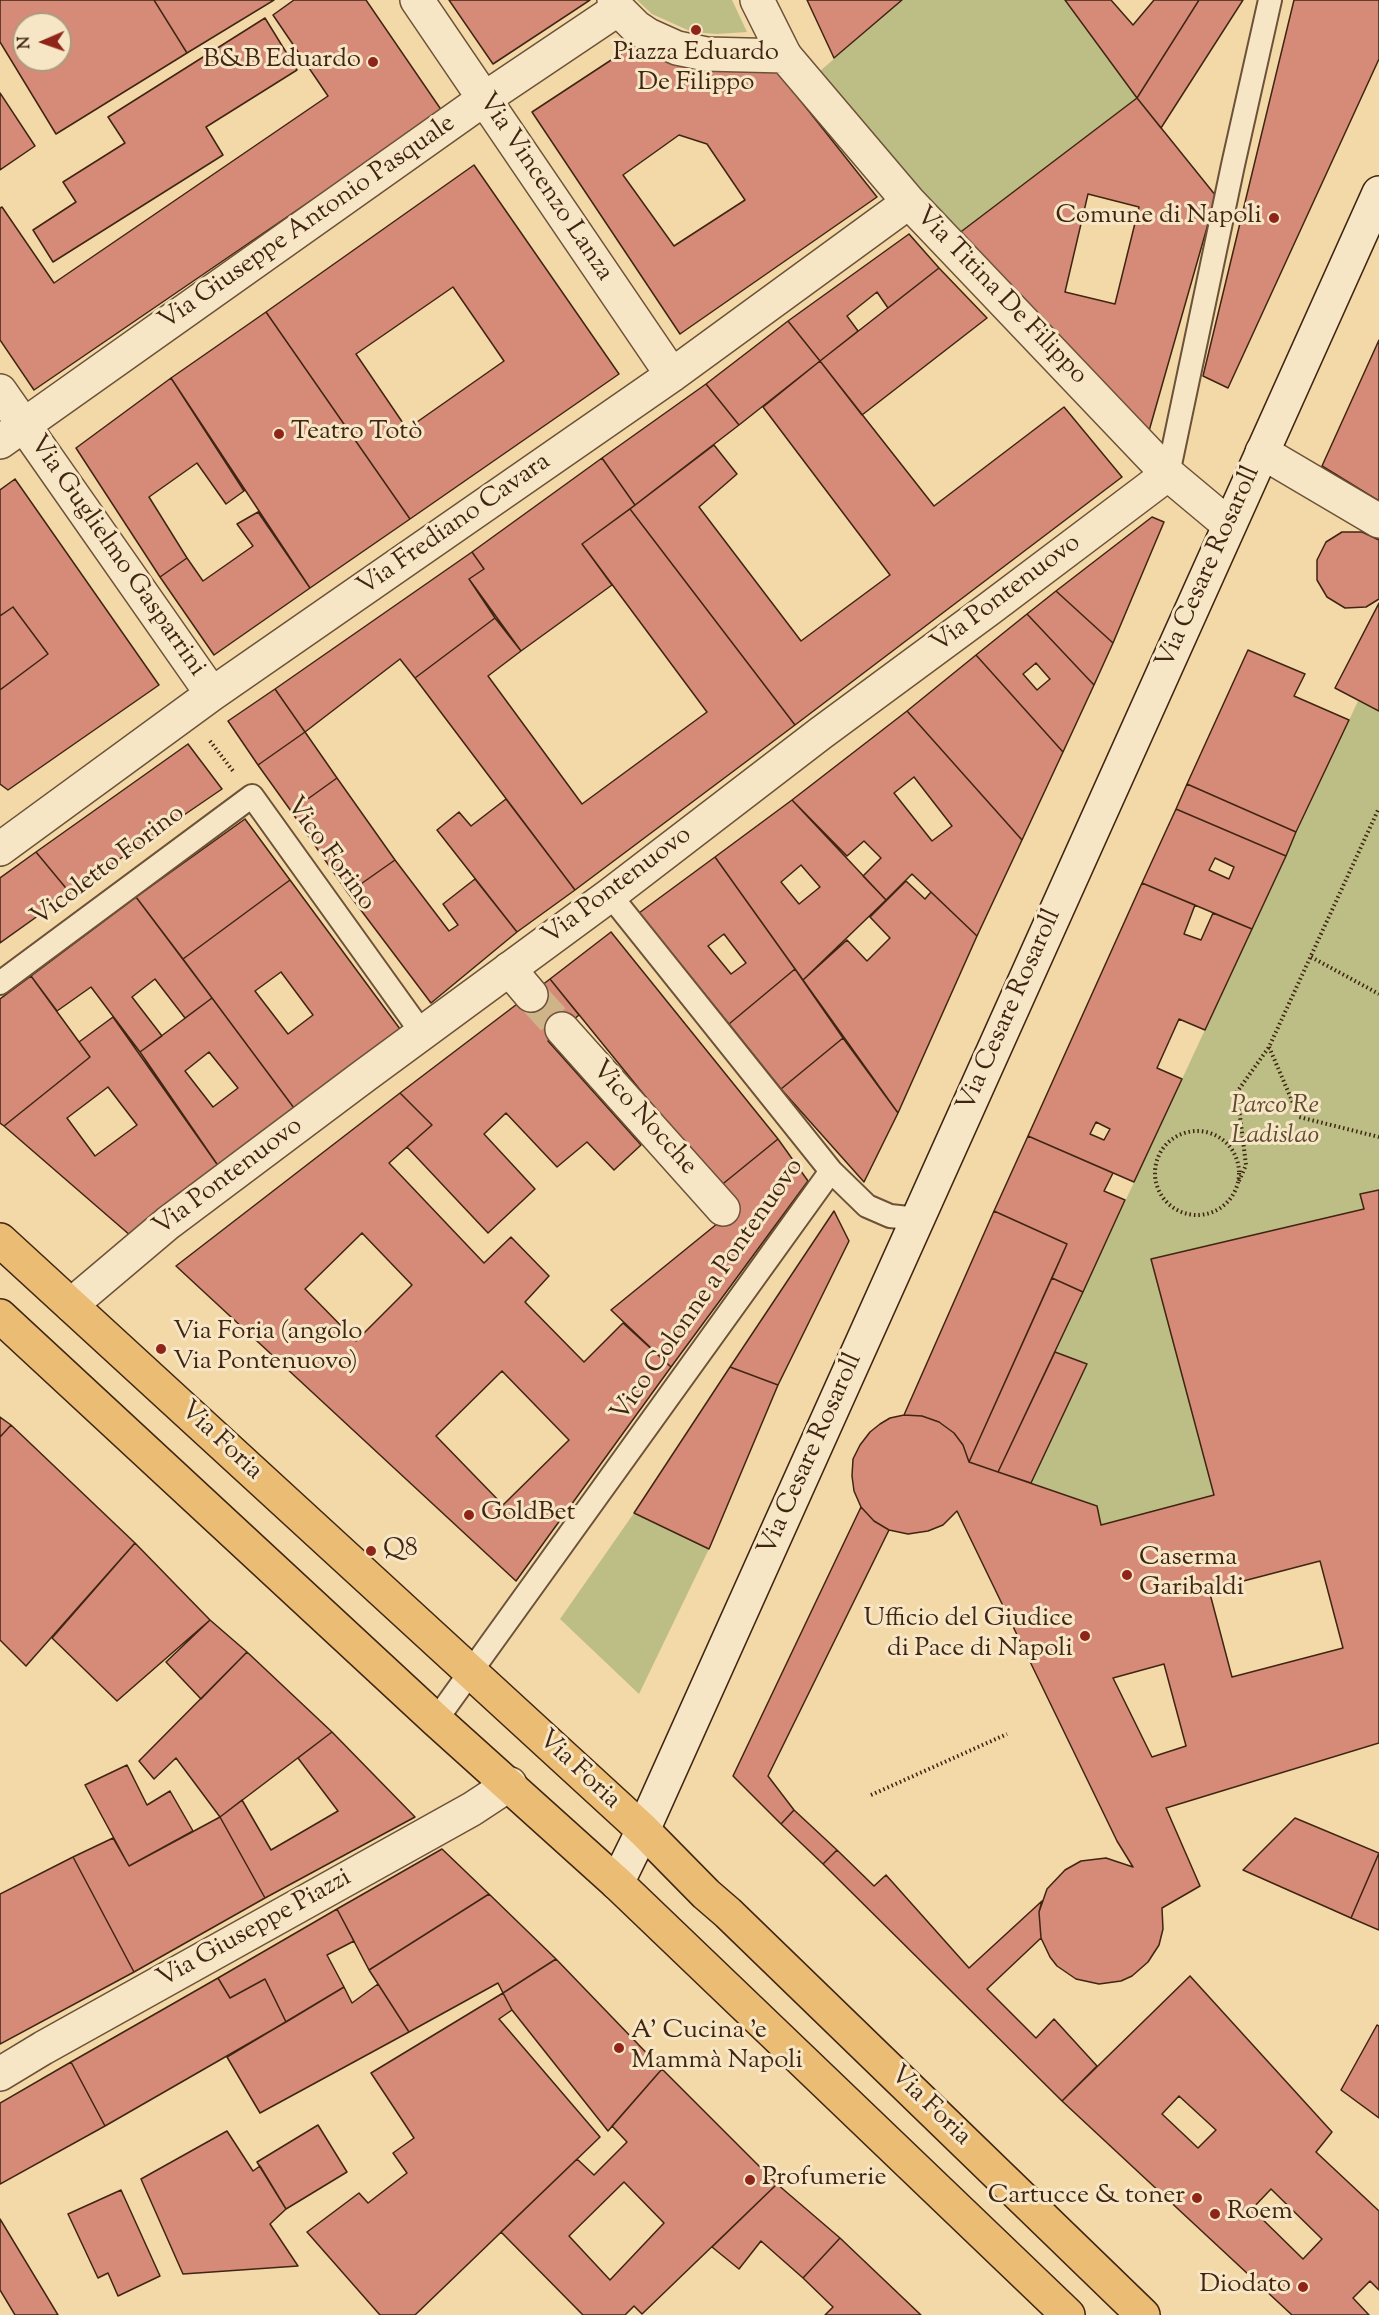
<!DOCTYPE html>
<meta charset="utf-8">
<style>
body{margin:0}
#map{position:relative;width:1379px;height:2315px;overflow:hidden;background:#f3d8a8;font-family:"Sorts Mill Goudy",serif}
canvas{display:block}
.north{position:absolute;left:12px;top:12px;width:60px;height:60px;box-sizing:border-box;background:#f7e6c6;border:2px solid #ad997e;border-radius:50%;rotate:268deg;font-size:16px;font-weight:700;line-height:24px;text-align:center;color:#3f2512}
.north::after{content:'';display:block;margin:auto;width:21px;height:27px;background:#8f2418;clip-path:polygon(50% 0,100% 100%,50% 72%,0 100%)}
</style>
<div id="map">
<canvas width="1379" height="2315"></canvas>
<div class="north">N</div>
</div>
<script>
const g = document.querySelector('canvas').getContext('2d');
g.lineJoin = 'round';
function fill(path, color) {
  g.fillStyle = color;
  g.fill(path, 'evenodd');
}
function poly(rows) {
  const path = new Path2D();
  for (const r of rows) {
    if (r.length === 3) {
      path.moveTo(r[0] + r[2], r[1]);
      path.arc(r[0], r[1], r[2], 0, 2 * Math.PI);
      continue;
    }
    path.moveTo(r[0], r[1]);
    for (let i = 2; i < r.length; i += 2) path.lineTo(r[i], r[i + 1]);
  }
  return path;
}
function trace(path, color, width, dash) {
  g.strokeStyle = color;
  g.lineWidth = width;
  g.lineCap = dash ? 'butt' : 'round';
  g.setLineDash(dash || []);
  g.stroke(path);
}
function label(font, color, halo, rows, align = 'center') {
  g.font = font + ' "Sorts Mill Goudy",serif';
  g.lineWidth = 6;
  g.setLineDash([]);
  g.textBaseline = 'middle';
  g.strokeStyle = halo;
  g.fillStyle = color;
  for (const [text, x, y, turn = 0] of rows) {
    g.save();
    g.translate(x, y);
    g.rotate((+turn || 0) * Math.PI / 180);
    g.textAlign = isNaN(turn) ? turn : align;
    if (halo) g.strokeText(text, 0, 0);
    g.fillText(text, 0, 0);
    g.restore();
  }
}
fill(poly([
 [637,0,732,0,747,32,717,34,692,32,652,14],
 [902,0,1065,0,1137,98,958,234,812,78],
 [1358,701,1379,711,1379,1190,1360,1194,1364,1209,1151,1259,1214,1495,1101,1525,1096,1505,1031,1483,1087,1364,1055,1352],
 [634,1513,709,1549,639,1694,560,1619]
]), '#bdbe86');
const building = poly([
 [0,0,154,0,187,53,56,134,0,42,0,0],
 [24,24,60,24,60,60,24,60,24,24],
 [154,0,274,0,187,53,154,0],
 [294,0,366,0,442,111,34,390,0,340,0,208,2,207,54,283,328,96,273,15,294,0],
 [449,0,590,0,493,64,449,0],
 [807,0,902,0,834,58,807,0],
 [1065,0,1111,0,1133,25,1154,0,1199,0,1137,98,1065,0],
 [1199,0,1243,0,1161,128,1137,98,1199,0],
 [1294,0,1379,0,1379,59,1228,388,1203,376,1294,0],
 [265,18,297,70,206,127,223,155,53,262,33,230,76,202,63,182,125,143,108,117,265,18],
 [634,45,675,65,777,71,877,197,680,334,532,112,634,45],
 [679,135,707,144,745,200,674,246,623,175,679,135],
 [0,93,35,146,0,170,0,93],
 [1137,98,1216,196,1147,438,958,234,1137,98],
 [1088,194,1139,207,1115,304,1065,292,1088,194],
 [474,165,619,374,410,519,266,312,474,165],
 [453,287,504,361,407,429,356,354,453,287],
 [909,234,939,268,888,308,877,292,847,316,858,331,820,361,788,321,909,234],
 [939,268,987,318,862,415,820,361,939,268],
 [266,312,410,519,310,588,171,378,266,312],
 [788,321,820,361,739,425,706,384,788,321],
 [1379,340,1379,501,1322,466,1379,340],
 [820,361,934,506,1064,407,1122,477,795,725,630,509,714,445,737,474,699,507,801,641,890,575,763,407,820,361],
 [171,378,244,491,226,504,197,463,149,497,187,558,160,577,76,448,171,378],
 [706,384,739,425,635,505,602,458,706,384],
 [602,458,635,505,582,544,612,585,521,651,469,579,484,569,472,552,602,458],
 [15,479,159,685,8,790,0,784,0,690,48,654,13,607,0,616,0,490,15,479],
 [630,509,795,725,575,890,415,678,495,618,521,651,488,676,582,804,707,712,582,544,630,509],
 [258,512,310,588,214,655,160,577,187,558,203,581,253,546,237,524,258,512],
 [1152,517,1164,522,1113,643,1056,591,1152,517],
 [1342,532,1362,532,1379,540,1379,599,1366,607,1345,608,1327,597,1317,580,1317,560,1326,542,1342,532],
 [472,552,484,569,469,579,495,618,415,678,400,659,305,732,275,689,472,552],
 [1056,591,1113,643,1094,685,1027,614,1056,591],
 [1379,603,1379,711,1335,688,1379,603],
 [13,607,48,654,0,690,0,616,13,607],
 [1027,614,1094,685,1063,752,976,655,1027,614],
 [1036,663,1050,679,1037,690,1023,674,1036,663],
 [1248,650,1305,674,1294,696,1349,720,1296,832,1187,784,1248,650],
 [976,655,1063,752,1022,840,907,711,976,655],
 [275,689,305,732,258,765,228,721,275,689],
 [907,711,1022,840,977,936,912,874,886,900,863,876,881,858,864,841,847,856,792,800,907,711],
 [914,777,952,826,932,841,894,793,914,777],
 [305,732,337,778,291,811,258,765,305,732],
 [188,744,222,789,70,893,36,852,188,744],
 [337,778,395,860,348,893,291,811,337,778],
 [1187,784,1296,832,1286,856,1176,809,1187,784],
 [506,799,575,890,517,932,437,830,459,812,471,826,506,799],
 [792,800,886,900,803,980,715,857,792,800],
 [801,865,820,887,799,904,781,882,801,865],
 [1176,809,1286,856,1252,929,1142,883,1176,809],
 [1215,858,1234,867,1229,879,1209,870,1215,858],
 [245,819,290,880,183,959,136,897,245,819],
 [36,852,70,893,0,943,0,878,36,852],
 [715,857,795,969,729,1024,639,913,715,857],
 [724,934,746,963,731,974,708,946,724,934],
 [395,860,449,931,458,925,443,904,475,879,517,932,431,1003,348,893,395,860],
 [290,880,400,1029,294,1108,183,959,290,880],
 [281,972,313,1015,288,1034,255,991,281,972],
 [906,881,925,899,931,892,977,936,898,1113,803,980,847,940,867,961,890,938,870,917,906,881],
 [1142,883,1195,905,1184,934,1201,940,1213,913,1252,929,1205,1030,1179,1019,1157,1068,1182,1079,1134,1182,1028,1136,1142,883],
 [1096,1122,1110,1129,1104,1140,1090,1134,1096,1122],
 [136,897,212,998,185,1018,155,979,132,997,162,1036,140,1052,91,987,57,1011,31,976,136,897],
 [611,932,778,1139,719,1187,550,979,611,932],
 [795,969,843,1038,781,1089,729,1024,795,969],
 [31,976,90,1057,4,1126,0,1123,0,999,31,976],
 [550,979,579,1015,548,1041,641,1145,614,1170,587,1142,557,1167,506,1113,484,1134,535,1189,488,1233,407,1147,432,1125,400,1093,550,979],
 [212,998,294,1108,219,1167,140,1052,212,998],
 [209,1052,238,1088,213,1107,185,1071,209,1052],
 [113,1017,219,1167,131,1236,4,1126,90,1057,79,1042,113,1017],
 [108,1087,137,1125,95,1156,67,1118,108,1087],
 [843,1038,898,1113,864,1182,781,1089,843,1038],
 [400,1093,432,1125,389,1163,484,1263,511,1237,549,1276,525,1302,584,1362,623,1323,671,1367,516,1581,176,1266,400,1093],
 [362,1233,412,1285,356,1341,305,1289,362,1233],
 [502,1371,569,1440,503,1505,436,1436,502,1371],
 [1028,1136,1113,1173,1104,1191,1125,1200,1083,1292,1052,1278,1067,1244,994,1211,1028,1136],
 [778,1139,808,1181,671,1367,611,1310,739,1206,719,1187,778,1139],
 [1379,1190,1379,1743,1166,1808,1200,1886,1162,1908,1163,1929,1159,1945,1148,1962,1132,1976,1121,1981,1099,1984,1076,1979,1057,1966,1050,1957,1041,1938,1039,1912,1047,1889,1065,1870,1081,1861,1106,1858,1133,1867,1117,1841,957,1511,943,1525,928,1531,908,1534,889,1530,874,1521,861,1507,854,1491,852,1476,853,1459,860,1445,870,1432,880,1424,890,1418,904,1415,922,1416,939,1422,954,1433,963,1445,969,1462,1097,1506,1101,1525,1214,1495,1151,1259,1364,1209,1360,1194,1379,1190],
 [1320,1561,1343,1648,1232,1677,1209,1590,1320,1561],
 [1164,1664,1186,1746,1152,1757,1113,1678,1164,1664],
 [834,1211,849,1241,778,1385,730,1367,834,1211],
 [994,1211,1067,1244,969,1462,963,1445,954,1433,939,1422,922,1416,904,1415,994,1211],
 [1052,1278,1083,1292,998,1472,969,1462,1052,1278],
 [1055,1352,1087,1364,1031,1483,998,1472,1055,1352],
 [730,1367,778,1385,709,1549,634,1513,730,1367],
 [0,1417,11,1425,0,1437,0,1417],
 [11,1425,135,1543,26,1666,0,1640,0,1437,11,1425],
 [861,1507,874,1521,889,1530,768,1776,794,1810,781,1824,733,1776,861,1507],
 [135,1543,210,1620,117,1701,52,1638,135,1543],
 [210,1620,247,1652,201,1699,166,1662,210,1620],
 [247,1652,332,1732,220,1817,176,1758,154,1779,139,1761,247,1652],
 [332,1732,415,1817,265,1898,220,1817,242,1800,271,1850,338,1811,298,1758,332,1732],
 [127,1765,147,1805,170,1791,193,1831,129,1866,85,1785,127,1765],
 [794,1810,837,1850,823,1864,781,1824,794,1810],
 [220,1817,265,1898,134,1972,73,1857,113,1838,129,1866,220,1817],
 [1295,1818,1379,1853,1351,1918,1243,1870,1295,1818],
 [442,1849,489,1894,369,1970,337,1909,442,1849],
 [837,1850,874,1886,886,1875,969,1968,1042,1901,1039,1912,1041,1938,987,1989,1036,2038,1054,2019,1097,2066,1062,2101,823,1864,837,1850],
 [1379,1853,1379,1930,1351,1918,1379,1853],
 [73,1857,134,1972,0,2044,0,1894,73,1857],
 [489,1894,556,1959,503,1993,498,1983,409,2032,369,1970,489,1894],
 [337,1909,354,1941,327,1955,344,1987,286,2022,265,1979,230,1998,218,1978,337,1909],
 [556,1959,662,2069,608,2131,512,2010,503,1993,556,1959],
 [1190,1976,1332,2132,1316,2152,1379,2211,1379,2290,1370,2281,1353,2298,1369,2315,1292,2315,1062,2101,1190,1976],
 [1179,2096,1216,2130,1198,2148,1162,2114,1179,2096],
 [1271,2189,1322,2239,1303,2259,1252,2209,1271,2189],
 [218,1978,230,1998,265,1979,286,2022,105,2126,71,2062,218,1978],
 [378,1984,409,2032,260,2113,227,2057,344,1987,352,2003,378,1984],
 [503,1993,512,2010,499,2019,600,2137,415,2315,380,2315,307,2232,359,2193,368,2203,407,2173,393,2153,414,2138,371,2073,503,1993],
 [1377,2025,1379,2026,1379,2118,1341,2090,1377,2025],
 [71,2062,105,2126,0,2184,0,2103,71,2062],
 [662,2069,777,2184,642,2314,634,2306,625,2315,583,2315,501,2232,577,2159,594,2175,627,2142,612,2126,662,2069],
 [624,2182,664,2223,610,2280,569,2236,624,2182],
 [318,2125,347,2172,286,2209,257,2162,318,2125],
 [227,2131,253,2171,260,2166,286,2209,270,2224,298,2266,183,2274,141,2179,227,2131],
 [777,2184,840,2238,803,2278,761,2241,739,2269,712,2247,777,2184],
 [121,2190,160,2276,118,2296,108,2273,98,2278,68,2214,121,2190],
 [0,2219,58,2315,15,2315,0,2290,0,2219],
 [840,2238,921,2315,825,2315,833,2307,803,2278,840,2238]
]);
fill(building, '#d58b78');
trace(building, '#3f2512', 1.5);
trace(poly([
 [531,995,562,1029]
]), '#cfb48a', 33, [33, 16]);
const service = poly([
 [1168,474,1233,165,1270,0],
 [0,983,252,796,422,1033],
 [831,1171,867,1206,890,1216,918,1219],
 [436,1720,831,1171,610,895]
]);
const pedestrian = poly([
 [757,0,785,56],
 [509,969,531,995],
 [562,1029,723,1209]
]);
const minor = poly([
 [417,0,672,375],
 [614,0,618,9,636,27,648,35,677,48,706,54,785,56,909,202,1168,474,1229,525],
 [0,391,212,694],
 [0,442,484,99,618,9],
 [1262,452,1379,521],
 [0,849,212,694,672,375,909,202],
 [71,1305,168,1223,364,1076,610,895,821,733,989,609,1168,474],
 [0,2074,43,2048,472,1809,510,1784]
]);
const secondary = poly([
 [617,1883,643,1830,1379,193]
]);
const primary = poly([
 [0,1240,643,1830,706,1894,728,1913,1143,2315],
 [0,1316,436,1720,617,1883,1068,2315]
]);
trace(service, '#6c5238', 26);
trace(pedestrian, '#6c5238', 36);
trace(minor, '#6c5238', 36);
trace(secondary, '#3f2512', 36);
trace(primary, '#3f2512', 36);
trace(poly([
 [210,741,233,771],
 [1311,957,1379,994],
 [1269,1047,1299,1117,1379,1137],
 [1197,1173,42],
 [1239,1181,1246,1165,1237,1092,1269,1047,1379,808],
 [871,1795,1007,1734]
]), '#3f2512', 4, [1.5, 3]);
trace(service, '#f7e6c6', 22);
trace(pedestrian, '#f7e6c6', 33);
trace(minor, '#f7e6c6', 33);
trace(secondary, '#f7e6c6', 33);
trace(primary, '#eabc74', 33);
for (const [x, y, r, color] of [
 [696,30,6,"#8f2418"],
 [373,62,6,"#8f2418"],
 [1274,218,6,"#8f2418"],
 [279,434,6,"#8f2418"],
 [161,1349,6,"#8f2418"],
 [469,1515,6,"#8f2418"],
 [371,1551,6,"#8f2418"],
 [1127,1575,6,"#8f2418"],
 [1085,1636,6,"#8f2418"],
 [619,2048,6,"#8f2418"],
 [750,2180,6,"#8f2418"],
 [1197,2198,6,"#8f2418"],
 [1215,2214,6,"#8f2418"],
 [1303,2287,6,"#8f2418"]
]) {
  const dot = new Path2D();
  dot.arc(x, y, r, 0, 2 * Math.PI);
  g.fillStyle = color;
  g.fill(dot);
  trace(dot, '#f7e6c6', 2);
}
label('26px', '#3f2512', '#f7e6c6', [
 ["Piazza Eduardo",696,55,"center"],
 ["De Filippo",696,85,"center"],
 ["B&B Eduardo",361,62,"right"],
 ["Comune di Napoli",1262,218,"right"],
 ["Teatro Totò",291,434],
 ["Via Foria (angolo",173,1334],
 ["Via Pontenuovo)",173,1364],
 ["GoldBet",481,1515],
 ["Q8",383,1551],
 ["Caserma",1139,1560],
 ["Garibaldi",1139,1590],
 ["Ufficio del Giudice",1073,1621,"right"],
 ["di Pace di Napoli",1073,1651,"right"],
 ["A' Cucina 'e",631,2033],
 ["Mammà Napoli",631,2063],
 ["Profumerie",762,2180],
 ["Cartucce & toner",1185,2198,"right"],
 ["Roem",1227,2214],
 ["Diodato",1291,2287,"right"]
], 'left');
label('26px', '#3f2512', '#f7e6c6', [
 ["Via Vincenzo Lanza",544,188,56],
 ["Via Giuseppe Antonio Pasquale",308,224,-35],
 ["Via Titina De Filippo",1000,297,46],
 ["Via Frediano Cavara",455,526,-35],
 ["Via Guglielmo Gasparrini",116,557,55],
 ["Via Cesare Rosaroll",1210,568,-66],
 ["Via Pontenuovo",1007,595,-37],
 ["Vico Forino",329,855,54],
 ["Vicoletto Forino",109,867,-37],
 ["Via Pontenuovo",618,887,-37],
 ["Via Cesare Rosaroll",1011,1011,-66],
 ["Vico Nocche",643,1119,48],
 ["Via Pontenuovo",229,1178,-37],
 ["Vico Colonne a Pontenuovo",709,1291,-55],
 ["Via Foria",220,1442,43],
 ["Via Cesare Rosaroll",812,1455,-66],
 ["Via Foria",578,1771,43],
 ["Via Giuseppe Piazzi",255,1930,-29],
 ["Via Foria",929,2107,44]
]);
label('italic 26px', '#5e4b2f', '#f7e6c6', [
 ["Parco Re",1275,1108],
 ["Ladislao",1275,1138]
]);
</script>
